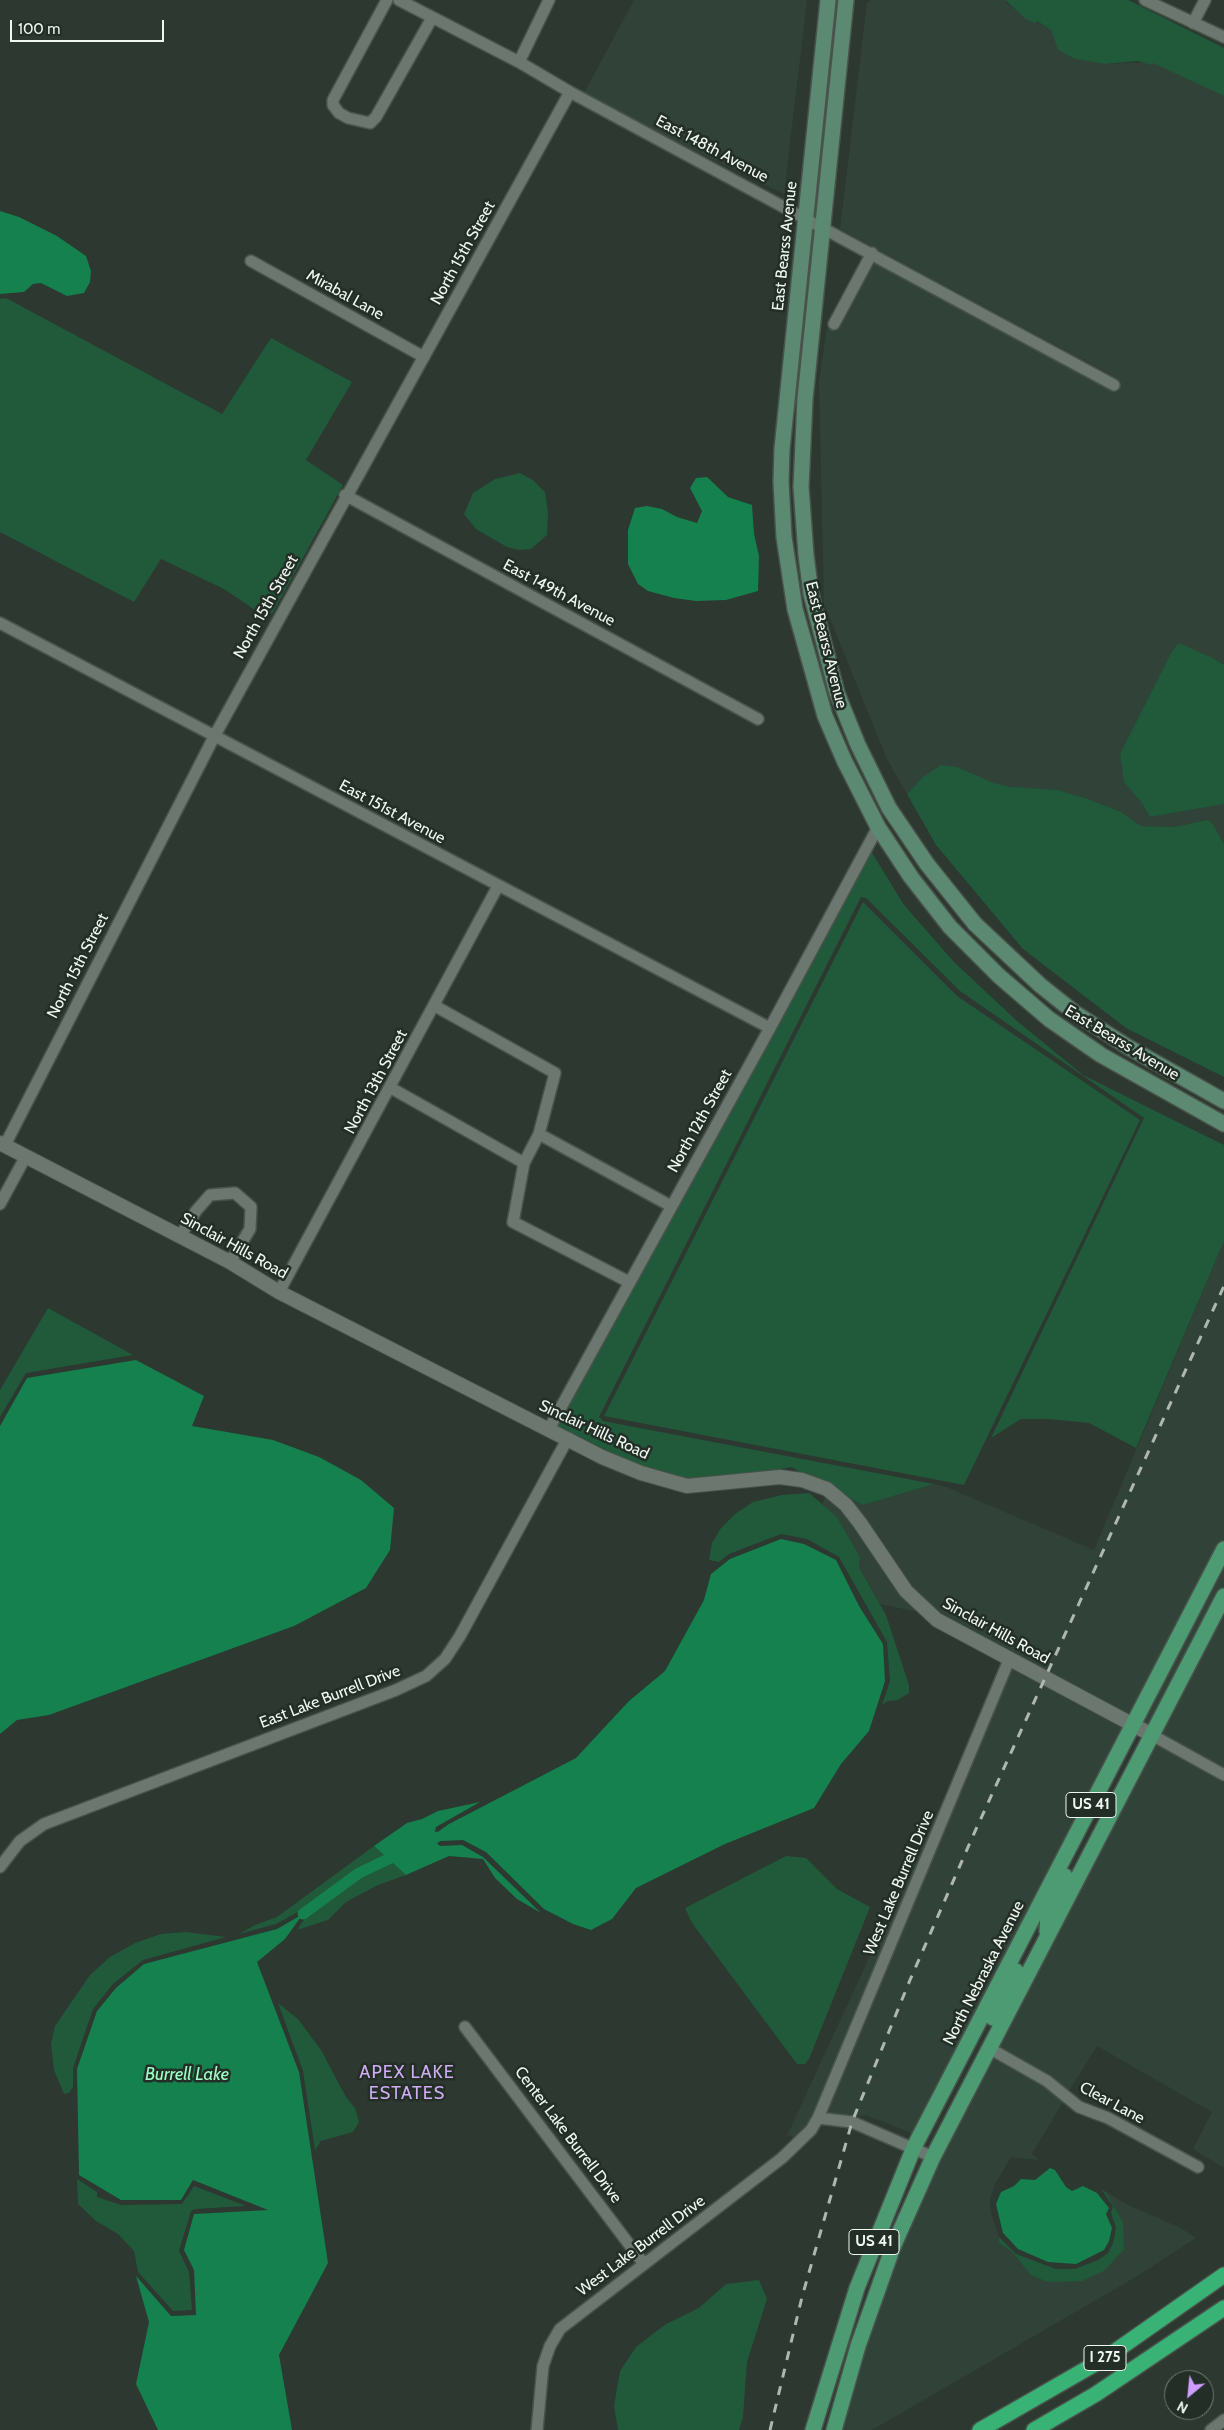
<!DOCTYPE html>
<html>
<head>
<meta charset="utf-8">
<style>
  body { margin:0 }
  #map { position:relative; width:1224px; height:2430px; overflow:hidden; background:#2c3830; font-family:Cabin,sans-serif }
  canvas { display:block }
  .north { position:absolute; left:1164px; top:2370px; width:50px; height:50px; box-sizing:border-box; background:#222e26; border:1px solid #747e78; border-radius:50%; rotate:208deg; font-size:14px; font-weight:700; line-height:20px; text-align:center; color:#f0f7f2 }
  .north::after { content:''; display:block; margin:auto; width:18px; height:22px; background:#cf9dff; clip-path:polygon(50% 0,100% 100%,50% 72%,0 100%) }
  .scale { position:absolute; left:10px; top:20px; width:154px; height:22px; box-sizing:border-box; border:2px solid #f0f7f2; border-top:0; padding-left:6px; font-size:15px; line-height:18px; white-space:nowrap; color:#f0f7f2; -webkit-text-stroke:4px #222e26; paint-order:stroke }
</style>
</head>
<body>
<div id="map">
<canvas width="1224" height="2430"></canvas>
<div class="north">N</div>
<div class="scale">100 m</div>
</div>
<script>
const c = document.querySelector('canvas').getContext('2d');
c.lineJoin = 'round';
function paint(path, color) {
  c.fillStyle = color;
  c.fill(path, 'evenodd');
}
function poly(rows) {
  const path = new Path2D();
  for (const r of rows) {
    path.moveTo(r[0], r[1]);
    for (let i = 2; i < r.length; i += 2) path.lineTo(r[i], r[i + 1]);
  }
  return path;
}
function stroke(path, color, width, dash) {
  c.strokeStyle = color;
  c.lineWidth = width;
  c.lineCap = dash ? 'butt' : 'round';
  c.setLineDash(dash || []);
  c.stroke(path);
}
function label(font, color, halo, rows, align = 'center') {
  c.font = font + ' Cabin,sans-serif';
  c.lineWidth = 5;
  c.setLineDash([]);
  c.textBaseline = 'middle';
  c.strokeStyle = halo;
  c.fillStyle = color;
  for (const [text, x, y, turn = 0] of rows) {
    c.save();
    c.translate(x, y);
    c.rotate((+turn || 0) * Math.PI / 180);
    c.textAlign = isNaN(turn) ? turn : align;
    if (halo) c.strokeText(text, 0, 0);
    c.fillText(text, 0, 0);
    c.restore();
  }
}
paint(poly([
  [634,0,807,0,784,194,675,141,584,93],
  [871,0,1005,0,1007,4,1051,30,1058,50,1075,59,1106,64,1153,62,1224,96,1224,665,1213,658,1179,643,1172,651,1120,754,1124,782,1142,803,1150,817,1224,804,1224,844,1213,824,1207,820,1174,827,1141,826,1121,812,1088,799,1058,790,1010,788,994,783,957,767,923,777,907,794,887,759,824,604,819,382,827,327,836,332,874,261,1115,393,1121,382,1110,374,840,229,867,3],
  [1224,1241,1224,1538,1131,1717,940,1615,910,1587,844,1496,863,1505,934,1484,946,1487,1094,1550],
  [826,1496,841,1509,901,1595,918,1612,880,1604,859,1566,860,1557,837,1517,822,1504],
  [1224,1561,1224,1585,1150,1727,1140,1722],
  [1224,1608,1224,1769,1160,1732],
  [1012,1668,1125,1727,1076,1823,1073,1824,1073,1827,914,2134,866,2115,855,2117,826,2113],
  [1154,1743,1224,1783,1224,2168,1193,2149,1212,2112,1097,2046,1069,2091,1050,2076,997,2045],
  [955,1775,814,2116,794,2139,790,2135,786,2138,892,1908],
  [991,2056,1043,2086,1063,2102,1032,2154,1039,2160,1011,2157,995,2184,990,2199,991,2213,999,2237,999,2243,1011,2251,1031,2275,1047,2282,1053,2282,1104,2271,1123,2222,1106,2192,1128,2205,1181,2228,1196,2238,1134,2278,872,2430,839,2430,846,2402,898,2249,920,2199]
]), '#314338');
paint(poly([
  [1005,0,1128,0,1224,48,1224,96,1153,63,1151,65,1138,61,1105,64,1075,59,1058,50,1051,30,1037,21,1035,23,1026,19],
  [6,298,222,414,271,338,352,382,306,460,343,485,272,614,255,610,224,589,161,559,134,602,0,532,0,299],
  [520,473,533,480,545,492,548,513,547,535,531,549,518,550,507,547,476,529,464,514,473,493,495,479],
  [1179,643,1213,658,1224,665,1224,804,1150,817,1142,803,1124,782,1120,754,1172,651],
  [941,765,957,767,994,783,1010,787,1058,790,1088,799,1121,812,1141,826,1174,827,1207,820,1213,824,1224,844,1224,1077,1126,1028,1023,949,936,845,907,794,923,777],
  [871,851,904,905,954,962,1017,1021,1083,1075,1224,1145,1224,1241,1136,1448,1089,1423,1049,1419,1021,1419,991,1438,1144,1118,960,991,866,898,861,897,599,1417,603,1421,934,1484,863,1505,791,1467,756,1474,688,1480,633,1463,556,1426],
  [863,902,957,996,1140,1120,964,1485,604,1416],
  [48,1308,133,1355,26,1373,0,1417,0,1390],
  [809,1493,837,1517,860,1557,859,1567,886,1615,909,1685,909,1693,898,1700,888,1701,882,1705,890,1681,887,1642,839,1557,807,1539,781,1534,729,1554,719,1562,709,1560,712,1543,721,1528,735,1514,753,1502,782,1495],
  [374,1846,406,1875,378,1885,346,1902,328,1920,297,1930,308,1914,307,1911,303,1909,276,1924,239,1934,255,1925,277,1917],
  [786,1856,806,1858,837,1889,870,1907,809,2059,805,2064,797,2064,692,1923,685,1908],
  [186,1932,226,1937,143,1960,113,1984,93,2009,73,2068,73,2087,69,2093,64,2094,54,2070,51,2044,55,2026,90,1975,110,1957,135,1943,161,1934],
  [278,2003,298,2019,321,2050,346,2097,355,2108,359,2122,353,2132,321,2141,315,2150,303,2071],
  [77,2179,97,2192,97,2197,121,2205,182,2204,194,2186,246,2206,195,2209,191,2211,179,2251,189,2272,192,2310,173,2311,138,2272,134,2251,118,2234,96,2221,78,2204],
  [1101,2189,1106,2192,1123,2222,1124,2249,1104,2271,1082,2281,1047,2282,1031,2275,1011,2251,999,2243,999,2237,1016,2254,1056,2269,1075,2269,1098,2260,1108,2253,1113,2243,1116,2228,1111,2213,1113,2206],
  [759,2280,767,2299,747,2362,743,2417,739,2430,618,2430,614,2406,620,2371,636,2347,666,2324,699,2308,726,2284]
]), '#21593b');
paint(poly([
  [0,211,19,217,57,236,86,256,91,271,90,282,84,293,67,296,41,283,33,284,24,292,0,294],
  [707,477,728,497,752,505,754,534,759,556,758,591,726,600,696,601,674,598,648,591,638,584,628,564,628,530,635,508,647,506,662,509,677,517,697,523,702,511,690,488,696,478],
  [136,1360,204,1396,192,1426,273,1440,319,1457,361,1480,394,1508,390,1550,366,1588,294,1626,49,1715,17,1720,0,1734,0,1426,27,1378],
  [781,1539,804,1544,836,1560,859,1606,883,1644,885,1681,869,1731,841,1764,814,1808,725,1844,636,1888,612,1919,591,1930,573,1924,544,1909,486,1852,463,1840,441,1841,437,1837,439,1831,449,1824,576,1758,629,1701,665,1671,704,1600,711,1574,730,1559],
  [480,1802,436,1827,433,1839,440,1846,462,1845,483,1857,541,1913,517,1899,495,1878,483,1859,449,1856,406,1875,374,1846,407,1823,422,1819,438,1811],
  [303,1914,285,1939,257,1962,299,2072,328,2263,279,2355,292,2430,158,2430,136,2384,149,2322,136,2276,171,2316,196,2315,194,2270,184,2250,194,2214,268,2210,193,2180,181,2200,121,2200,79,2175,77,2069,97,2011,116,1988,144,1964,277,1929],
  [1050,2168,1055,2170,1066,2187,1072,2191,1083,2186,1097,2193,1109,2208,1106,2214,1112,2228,1109,2241,1104,2250,1076,2264,1048,2262,1018,2249,1003,2233,996,2204,1001,2192,1014,2186,1021,2179,1035,2180]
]), '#14814f');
stroke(poly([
  [420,1844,437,1837],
  [303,1914,359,1873,401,1853]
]), '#14814f', 11);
const minor = poly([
  [387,0,333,100,333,105,339,113,348,118,370,123,376,117,432,18],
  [399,0,519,62,570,92,1114,385],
  [1145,0,1224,37],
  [1193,23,1205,0],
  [519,62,549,0],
  [251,261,424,357],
  [834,324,872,253],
  [345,495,758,719],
  [0,623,770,1028],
  [435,1006,555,1073,539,1134,524,1163,513,1222,629,1282],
  [391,1088,524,1163],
  [539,1134,671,1206],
  [5,1145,215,735,570,92],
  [0,1204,26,1156],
  [180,1236,196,1211,210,1195,235,1193,251,1207,250,1229,230,1262],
  [279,1292,498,886],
  [549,1429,770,1028,878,827],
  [1152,1735,1224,1775],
  [0,1867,20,1841,44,1824,396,1690,426,1676,445,1659,460,1636,568,1438],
  [465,2027,644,2264],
  [989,2048,1047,2081,1079,2107,1108,2118,1198,2167],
  [818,2118,1009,1660],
  [537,2430,543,2366,550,2346,560,2329,782,2158,811,2130,818,2118,852,2122,933,2157],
  [1211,2430,1224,2420]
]);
const tertiary = poly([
  [0,1143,230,1262,279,1292,602,1457,641,1473,687,1486,780,1477,802,1480,827,1489,846,1505,860,1523,906,1591,937,1620,1152,1735]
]);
const secondary = poly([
  [828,0,782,449,781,482,784,537,795,609,825,716,844,760,878,827,911,877,950,927,999,976,1049,1019,1101,1055,1224,1124],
  [846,0,805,399,801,487,806,555,811,594,837,693,858,745,889,808,927,864,975,924,1040,985,1075,1013,1128,1047,1224,1101]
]);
const primary = poly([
  [1047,1932,1048,1913,1065,1876],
  [993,2018,1016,1971],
  [813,2430,857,2288,914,2147,1224,1549],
  [834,2430,858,2346,893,2247,933,2157,1224,1596]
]);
const motorway = poly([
  [980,2430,1107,2357,1224,2275],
  [1034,2430,1096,2394,1224,2308]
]);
stroke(minor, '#49534c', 14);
stroke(tertiary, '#49534c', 16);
stroke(secondary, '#49534c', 18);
stroke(primary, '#49534c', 18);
stroke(motorway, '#49534c', 18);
stroke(minor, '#6b776f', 11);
stroke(tertiary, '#6b776f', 14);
stroke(secondary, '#5c8971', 15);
stroke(primary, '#4c9b73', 15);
stroke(motorway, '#38b375', 15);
stroke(poly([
  [770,2430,802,2297,852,2122,910,1980,972,1838,1224,1286]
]), '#aeb7b1', 3, [9, 9]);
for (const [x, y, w] of [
  [1091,1805,50],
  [874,2242,50],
  [1105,2358,42]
]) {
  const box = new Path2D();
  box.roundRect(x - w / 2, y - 12.5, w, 25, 4);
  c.fillStyle = '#222e26';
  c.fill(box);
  stroke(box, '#f0f7f2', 1);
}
label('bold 15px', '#f0f7f2', null, [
  ["US 41",1091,1805],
  ["US 41",874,2242],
  ["I 275",1105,2358]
]);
label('16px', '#f0f7f2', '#222e26', [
  ["East 148th Avenue",712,149,28],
  ["East Bearss Avenue",785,246,-84],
  ["North 15th Street",463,253,-61],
  ["Mirabal Lane",345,295,29],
  ["East 149th Avenue",559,593,28],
  ["North 15th Street",266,607,-61],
  ["East Bearss Avenue",826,645,76],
  ["East 151st Avenue",392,812,28],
  ["North 15th Street",78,966,-63],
  ["East Bearss Avenue",1122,1043,31],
  ["North 13th Street",376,1082,-62],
  ["North 12th Street",700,1121,-61],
  ["Sinclair Hills Road",234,1246,29],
  ["Sinclair Hills Road",594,1430,25],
  ["Sinclair Hills Road",996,1631,29],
  ["East Lake Burrell Drive",330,1697,-21],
  ["West Lake Burrell Drive",899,1883,-67],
  ["North Nebraska Avenue",984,1973,-63],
  ["Clear Lane",1112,2103,28],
  ["Center Lake Burrell Drive",568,2135,53],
  ["West Lake Burrell Drive",641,2246,-37]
]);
c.letterSpacing = '1px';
label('18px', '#cfadf1', '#222e26', [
  ["APEX LAKE",407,2073],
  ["ESTATES",407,2094]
]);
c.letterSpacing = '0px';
label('italic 18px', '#9dfdc4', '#222e26', [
  ["Burrell Lake",187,2075]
]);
</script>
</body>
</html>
